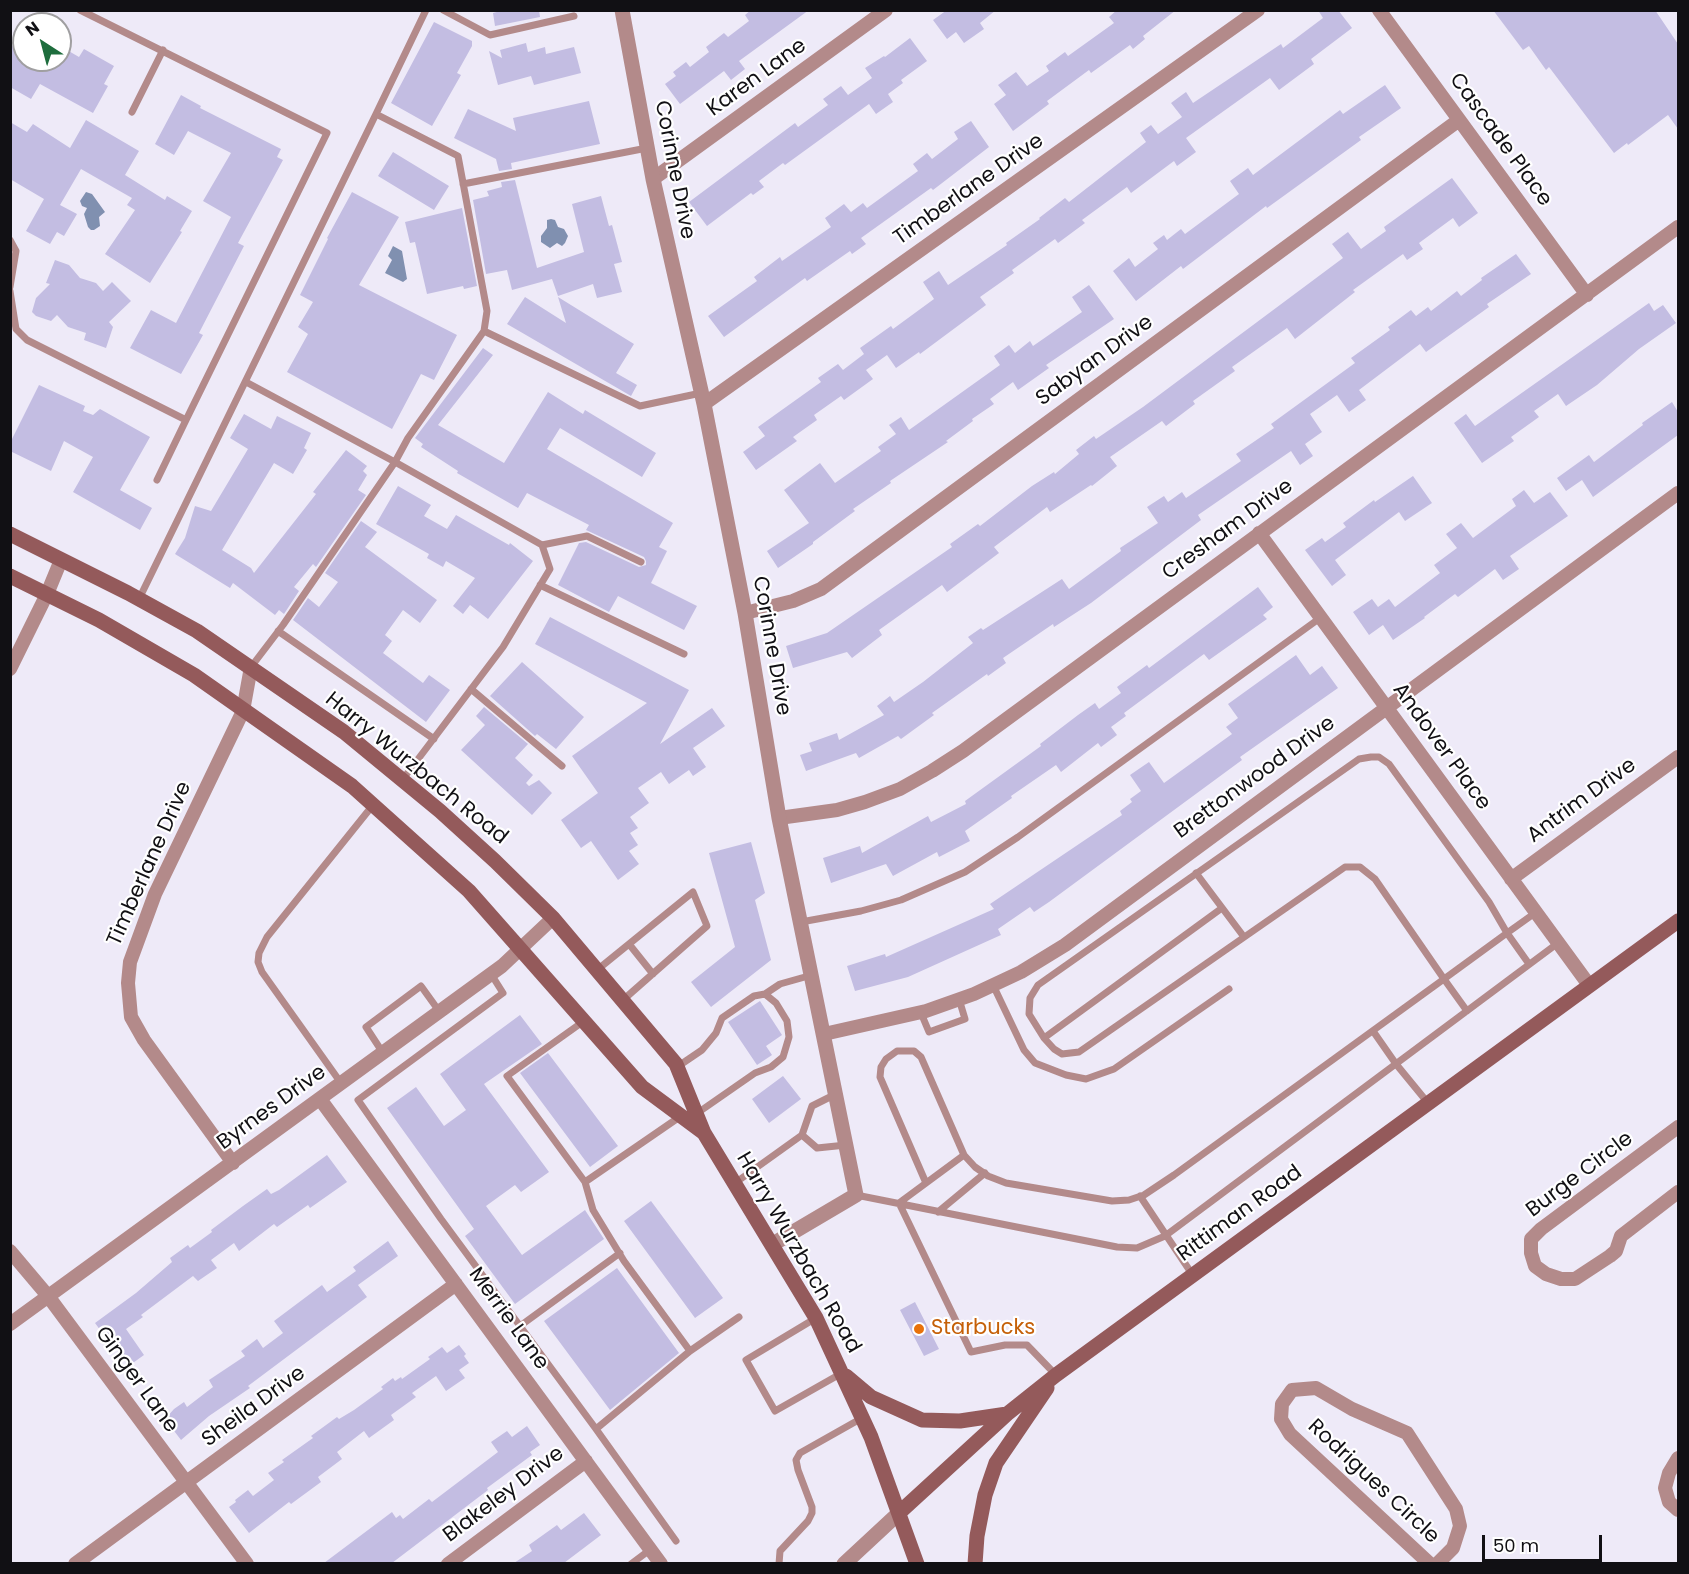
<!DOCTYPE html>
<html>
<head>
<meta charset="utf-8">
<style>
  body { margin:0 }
  #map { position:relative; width:1689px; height:1574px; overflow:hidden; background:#eeeaf8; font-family:Poppins,sans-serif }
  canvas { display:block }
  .frame { position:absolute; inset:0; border:12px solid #111014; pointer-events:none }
  .north { position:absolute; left:12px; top:12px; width:60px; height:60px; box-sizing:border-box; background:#fff; border:2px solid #a09fa1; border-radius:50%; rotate:324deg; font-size:16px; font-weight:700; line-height:24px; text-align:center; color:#111014 }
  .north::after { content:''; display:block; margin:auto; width:21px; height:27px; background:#1e6d3d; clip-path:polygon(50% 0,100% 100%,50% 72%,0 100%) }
  .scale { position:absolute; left:1482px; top:1535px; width:120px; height:27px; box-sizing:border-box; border:3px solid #111014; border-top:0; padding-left:8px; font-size:18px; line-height:21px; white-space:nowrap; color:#111014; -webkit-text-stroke:4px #fff; paint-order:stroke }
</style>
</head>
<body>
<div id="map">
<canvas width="1689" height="1574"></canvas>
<div class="frame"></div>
<div class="north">N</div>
<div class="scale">50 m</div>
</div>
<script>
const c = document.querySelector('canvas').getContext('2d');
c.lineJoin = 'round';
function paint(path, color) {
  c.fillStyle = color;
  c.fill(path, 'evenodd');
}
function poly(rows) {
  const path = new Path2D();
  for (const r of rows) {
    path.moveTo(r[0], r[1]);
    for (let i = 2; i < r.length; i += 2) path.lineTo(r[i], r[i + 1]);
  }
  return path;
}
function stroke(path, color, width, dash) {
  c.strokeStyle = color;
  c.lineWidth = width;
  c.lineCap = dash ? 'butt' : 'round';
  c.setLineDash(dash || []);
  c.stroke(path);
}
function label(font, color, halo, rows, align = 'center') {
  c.font = font + ' Poppins,sans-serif';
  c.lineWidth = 4.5;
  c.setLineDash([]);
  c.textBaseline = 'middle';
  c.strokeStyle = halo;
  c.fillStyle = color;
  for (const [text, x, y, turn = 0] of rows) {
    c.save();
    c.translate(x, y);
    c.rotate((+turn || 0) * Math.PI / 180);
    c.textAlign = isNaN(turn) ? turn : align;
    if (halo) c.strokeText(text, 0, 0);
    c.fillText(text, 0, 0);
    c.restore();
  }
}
paint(poly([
  [86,192,92,194,105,212,99,217,100,226,94,230,91,230,88,227,84,214,87,208,82,206,80,201],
  [551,219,555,220,558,227,564,229,568,236,565,243,562,246,557,243,550,248,541,242,541,236,547,228,547,220],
  [393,246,402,251,407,279,403,282,385,273,392,260,388,256]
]), '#8090b0');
paint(poly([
  [504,10,539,10,540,17,495,26,493,13],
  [751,10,809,10,739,61,745,69,731,80,724,71,680,104,665,84,676,76,673,72,686,62,690,67,709,52,706,47,724,33,728,37,749,21,745,15],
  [947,10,996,10,980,23,984,29,964,43,956,32,947,39,933,20],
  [1117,10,1176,10,1143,36,1145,39,1133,49,1130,45,1091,73,1089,70,1047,101,1049,104,1013,131,994,104,1006,95,998,85,1016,72,1027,86,1049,71,1046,66,1065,52,1068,56,1114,23,1109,17],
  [1318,10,1338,10,1352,28,1311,59,1314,64,1279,90,1270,78,1186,138,1196,152,1177,166,1174,161,1131,193,1127,187,1082,220,1085,223,1058,243,1055,239,1012,270,1014,273,980,297,986,305,920,354,919,352,896,368,887,355,866,370,873,379,844,400,841,396,814,415,817,420,793,437,797,441,756,470,743,452,765,436,758,427,821,382,818,378,838,364,843,370,864,354,860,348,891,326,893,329,934,299,923,282,939,271,948,285,1007,245,1006,243,1040,219,1039,218,1065,198,1069,202,1146,142,1140,133,1151,125,1158,134,1182,117,1171,103,1186,92,1193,103,1281,44,1283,48,1323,18],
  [1493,10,1655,10,1678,44,1678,129,1668,115,1628,145,1627,143,1614,153,1549,67,1546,70,1529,46,1523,50],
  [434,22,472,41,472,46,457,73,461,75,432,126,391,103],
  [24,27,24,60,60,60,60,46,79,57,84,49,114,66,104,84,108,86,93,113,40,84,31,99,10,87,10,50],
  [910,38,927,61,901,80,903,83,888,94,893,102,876,114,869,104,785,165,783,163,759,181,764,187,753,195,751,193,707,226,689,202,795,123,798,127,828,105,823,99,841,86,848,95,872,78,865,68,884,56,885,57],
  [526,43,528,52,545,47,546,54,574,47,581,73,534,85,531,76,498,85,489,51,502,58,500,50],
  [1385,85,1401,108,1359,137,1361,140,1285,195,1267,208,1266,206,1183,269,1181,266,1136,301,1113,271,1129,258,1135,267,1158,249,1153,243,1164,235,1167,240,1181,229,1185,234,1239,194,1230,181,1248,168,1253,175,1340,110,1343,114],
  [181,95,201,106,200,108,281,149,277,157,283,160,238,243,244,246,199,333,203,335,181,374,130,348,151,310,176,323,231,217,203,201,231,153,188,131,174,155,155,144],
  [589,101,600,144,511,163,512,169,499,171,496,159,454,138,468,109,516,131,513,118],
  [86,120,139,151,125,175,165,200,167,196,192,211,180,231,182,232,150,283,105,254,135,210,127,205,132,198,81,169,60,205,77,214,64,236,57,232,50,244,26,231,44,199,10,179,10,122,27,132,33,124,70,148],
  [971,121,989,147,933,190,931,188,861,238,866,244,852,254,850,251,807,281,805,278,724,337,708,316,757,281,754,277,780,257,782,261,831,227,825,218,844,204,851,212,863,203,867,208,918,171,913,164,927,153,932,159,958,139,954,132],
  [393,152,449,186,434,210,378,176],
  [1452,178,1478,213,1459,227,1453,218,1419,243,1423,249,1407,260,1403,254,1353,290,1355,292,1295,339,1287,328,1232,367,1235,371,1193,401,1195,404,1166,426,1162,421,1110,457,1117,466,1092,486,1091,485,1050,512,1047,507,994,547,999,553,947,592,942,585,879,630,882,635,852,658,847,652,793,668,786,646,827,633,952,547,950,544,978,524,980,526,1032,486,1054,472,1055,474,1079,454,1076,450,1094,436,1096,439,1143,407,1343,258,1332,244,1348,232,1361,249,1386,231,1384,227],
  [515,180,537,268,584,252,572,204,601,196,609,226,612,225,622,262,614,264,622,292,597,298,593,284,558,296,552,279,512,290,507,270,486,274,473,200,489,196,487,191,502,187,501,182],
  [352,192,399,217,359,285,457,335,434,380,421,374,392,429,287,372,308,334,298,327,313,302,300,295,328,239,327,238],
  [462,208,477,286,464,289,463,286,427,294,415,242,410,243,405,222],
  [1516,254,1531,274,1487,304,1489,307,1426,352,1420,344,1359,390,1366,400,1349,412,1337,395,1310,414,1322,432,1305,444,1313,456,1300,465,1291,451,1198,515,1201,520,1091,603,1054,627,1053,624,1003,658,1006,663,988,676,987,674,932,713,934,715,901,739,898,736,859,758,856,753,806,771,800,755,812,751,809,743,837,733,839,740,884,715,877,706,890,696,894,702,923,682,973,643,968,637,981,628,983,630,1062,579,1069,589,1121,551,1120,548,1158,523,1147,507,1164,496,1168,502,1182,492,1186,498,1241,461,1236,454,1274,428,1271,424,1355,363,1351,358,1390,330,1388,327,1411,310,1416,316,1428,307,1431,311,1457,291,1461,296,1482,280,1481,278],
  [55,260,69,265,80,278,96,283,103,291,112,282,131,301,109,322,113,327,106,348,84,340,86,333,68,327,57,315,51,321,36,316,32,312,36,298,50,284,46,283],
  [1089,285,1114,319,1046,365,1049,368,1018,390,1013,382,990,399,994,404,972,419,973,421,946,441,948,442,890,481,891,483,853,509,855,511,813,542,813,544,778,568,767,551,809,523,784,490,820,463,835,483,881,451,878,447,896,434,889,425,901,417,909,430,1000,365,994,356,1009,345,1015,353,1030,341,1033,346,1082,312,1072,297],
  [525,297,566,323,558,297,634,344,616,373,637,385,631,396,507,324],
  [1649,303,1654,311,1663,305,1676,323,1639,349,1597,385,1566,406,1558,394,1534,411,1539,417,1511,437,1514,441,1482,463,1454,423,1466,414,1475,426],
  [483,348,493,355,438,425,504,463,548,392,583,414,585,410,656,453,642,477,560,428,547,449,673,523,659,547,667,551,651,583,697,606,684,630,618,596,609,612,558,585,579,543,586,542,639,567,646,565,646,561,644,557,586,530,589,525,527,493,518,508,457,473,458,471,421,447,423,444,415,438],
  [39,385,85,406,83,411,93,415,100,409,150,437,120,490,152,508,140,530,73,492,93,457,64,441,51,471,10,451,10,443],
  [1672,402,1678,412,1678,435,1593,497,1582,480,1566,491,1557,478,1589,455,1594,462,1643,425,1642,423],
  [244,414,271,429,277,416,311,433,304,448,307,450,293,474,274,463,222,550,251,568,254,573,316,494,313,492,346,450,367,466,363,471,367,475,358,490,366,495,316,567,313,564,294,587,299,591,284,614,279,610,275,615,233,583,230,588,175,554,185,538,195,506,211,511,248,449,230,438],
  [1413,476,1432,503,1405,521,1399,512,1335,560,1346,575,1332,586,1305,550,1322,538,1325,542,1346,527,1343,523,1374,500,1375,502],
  [398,486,431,505,424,516,447,529,456,515,509,545,510,543,533,561,488,619,470,605,463,614,453,606,475,578,446,561,443,567,427,558,429,554,376,524],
  [1524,490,1534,503,1550,492,1568,516,1510,556,1519,569,1503,580,1495,569,1458,597,1455,594,1424,617,1425,618,1393,640,1383,625,1369,635,1353,612,1372,599,1378,607,1389,599,1395,607,1440,573,1434,565,1457,548,1446,534,1461,523,1473,538,1516,506,1512,499],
  [361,521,377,532,365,547,437,600,420,623,403,610,385,635,392,641,383,653,423,683,429,675,450,690,426,722,293,620,308,598,319,607,338,582,325,573],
  [1258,587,1273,607,1263,615,1267,619,1209,660,1204,654,1124,713,1126,716,1111,727,1117,735,1101,747,1098,743,1061,772,1056,765,1011,796,1012,798,965,831,970,841,939,857,937,852,893,876,886,864,831,883,823,858,860,846,862,853,928,816,931,822,966,804,965,801,1041,746,1040,744,1078,715,1095,703,1099,709,1121,693,1117,687,1147,665,1149,668],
  [550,617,689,690,660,744,712,708,725,726,693,748,706,767,693,776,689,770,669,784,661,772,638,788,649,803,630,817,638,828,630,833,638,845,629,851,639,864,618,880,591,841,581,848,561,820,598,793,572,756,647,703,535,644],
  [1296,655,1310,675,1322,666,1338,688,1240,757,1242,760,1049,902,1034,912,1030,907,998,929,1001,935,908,977,855,991,847,966,885,954,886,957,994,909,990,904,1122,815,1120,811,1132,802,1130,799,1141,791,1130,775,1149,762,1164,783,1232,734,1226,727,1238,718,1228,704],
  [522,662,584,717,556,749,537,734,535,736,490,696],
  [484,707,528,744,515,758,533,775,526,783,529,786,539,780,552,793,532,815,461,750,485,725,476,716],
  [751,842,765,893,755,900,771,960,711,1007,691,982,735,947,709,853],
  [760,1001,782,1035,766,1046,772,1055,757,1065,728,1022],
  [520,1015,542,1044,484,1084,549,1172,521,1192,515,1185,486,1206,522,1255,585,1210,604,1239,515,1304,465,1236,474,1229,387,1108,416,1087,444,1126,466,1110,440,1074],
  [548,1053,618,1146,590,1167,520,1073],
  [783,1076,801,1099,769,1123,752,1099],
  [327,1155,347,1182,310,1208,308,1205,277,1227,274,1224,239,1251,234,1243,211,1260,217,1268,198,1281,193,1276,141,1315,143,1317,126,1329,144,1355,130,1365,112,1340,109,1342,95,1323,136,1293,172,1262,170,1258,188,1245,190,1248,212,1232,211,1230,243,1206,267,1189,271,1194,279,1190],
  [651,1201,723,1298,695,1318,624,1221],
  [388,1241,398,1256,358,1285,367,1297,248,1386,250,1388,209,1416,181,1440,165,1419,174,1409,184,1402,187,1407,213,1387,209,1380,245,1356,241,1351,257,1339,263,1348,283,1333,274,1321,322,1285,327,1292,356,1271,353,1267],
  [617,1268,679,1353,610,1410,544,1321],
  [915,1302,939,1349,924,1356,900,1310],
  [459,1345,466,1354,464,1356,469,1363,459,1370,465,1378,446,1391,436,1376,412,1393,416,1397,391,1415,394,1420,369,1438,364,1431,337,1452,342,1459,318,1477,321,1482,291,1504,289,1502,249,1533,229,1507,236,1502,235,1500,248,1490,253,1496,274,1480,268,1473,284,1462,282,1460,313,1438,311,1436,337,1417,339,1419,354,1410,383,1389,381,1387,393,1378,395,1381,401,1377,402,1379,430,1359,428,1357,442,1347,447,1353],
  [527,1426,540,1445,530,1452,532,1455,487,1488,488,1490,392,1563,324,1563,392,1512,396,1518,400,1515,403,1519,429,1499,432,1502,498,1452,491,1442,507,1431,512,1437],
  [584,1513,601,1535,564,1563,514,1563,532,1551,529,1545,557,1525,561,1530]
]), '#c3bde2');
stroke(poly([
  [426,10,376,114,458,156,487,311,484,331,640,406,701,393],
  [443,10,490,35,574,16],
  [132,112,163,50],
  [463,184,647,148],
  [10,240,16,251,10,287],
  [10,291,16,329,27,340,186,420,327,133,80,10],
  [484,331,408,438,395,462,542,545,587,536,641,562],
  [246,382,395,462,283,625,251,667],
  [157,480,186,420],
  [540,585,684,654],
  [139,599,376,114],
  [278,631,434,739],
  [471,689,562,766],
  [403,779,503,647,550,569,542,545],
  [1196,873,1244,937],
  [801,922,861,911,901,900,965,872,1018,837,1320,618],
  [629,944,653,974],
  [1529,964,1507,933,1489,902,1389,764,1379,757,1371,757,1359,759,1038,985,1030,998,1029,1014,1044,1038,1054,1049,1062,1054,1079,1052,1345,867,1360,867,1375,879,1444,979,1507,933,1535,913],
  [597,970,693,892,707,926,623,1000],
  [491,974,503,993,358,1100,441,1219,596,1429],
  [993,985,1024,1050,1035,1063,1066,1075,1086,1079,1114,1069,1229,989],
  [765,994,780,984,812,975],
  [921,1013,929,1032,965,1019,959,999],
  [584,1021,507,1076,585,1182,681,1116],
  [1373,1031,1396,1064,1428,1103],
  [1044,1038,1222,908],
  [383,1053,366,1027,421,986,439,1011],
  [677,1067,702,1050,716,1033,722,1018,754,996,765,994,776,1003,787,1021,789,1037,783,1057,771,1067,755,1073,696,1114],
  [341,1083,262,972,258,962,259,953,267,937,373,805],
  [836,1094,812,1106,802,1135,817,1148,846,1145],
  [585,1182,593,1210,624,1261,690,1351],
  [735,1183,802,1135],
  [926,1183,880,1077,881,1067,886,1059,897,1051,914,1051,921,1057,964,1155],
  [856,1195,1117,1247,1137,1248,1165,1236,1558,943],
  [1140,1196,1192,1274],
  [938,1212,985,1173],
  [816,1318,746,1360,775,1411,842,1373],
  [520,1326,620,1253],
  [1056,1375,1027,1345,1005,1345,971,1352,899,1203,964,1155,975,1167,988,1176,1006,1183,1112,1201,1129,1200,1144,1195,1174,1175,1444,979,1467,1011],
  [676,1541,596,1429,690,1351,739,1317],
  [631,1564,651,1549],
  [779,1564,780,1551,808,1521,812,1513,812,1507,798,1470,796,1460,800,1453,862,1418]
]), '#b38a8a', 7);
stroke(poly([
  [1379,10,1587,295],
  [653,179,886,10],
  [704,404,1258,10],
  [1259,533,1589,985],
  [745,613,793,601,821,589,1459,120],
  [10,669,47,594,61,560],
  [779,818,837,810,865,802,900,789,932,771,963,751,1678,227],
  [1511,879,1678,757],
  [824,1034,926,1011,974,994,1021,972,1065,945,1678,493],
  [320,1099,661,1564],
  [1678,1127,1541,1229,1531,1239,1531,1253,1535,1266,1546,1274,1561,1279,1575,1279,1610,1256,1616,1251,1621,1236,1678,1192],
  [233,1163,144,1040,131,1017,128,983,130,962,155,894,243,711,251,667],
  [10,1251,48,1296,247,1564],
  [10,1324,502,966,553,918],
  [1678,1458,1669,1473,1665,1488,1669,1502,1678,1510],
  [75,1564,456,1284],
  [448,1564,586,1461],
  [1430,1564,1290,1434,1281,1419,1282,1404,1292,1390,1316,1388,1352,1409,1407,1433,1456,1509,1460,1526,1453,1548,1437,1564]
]), '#b38a8a', 14);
stroke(poly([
  [622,10,653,179,704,404,745,613,779,818,856,1195,773,1244],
  [844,1564,900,1512]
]), '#b38a8a', 15);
stroke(poly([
  [10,534,128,593,197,631,344,732,440,811,495,861,553,918,676,1064,704,1133,816,1318,871,1437,917,1564],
  [10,576,99,620,194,675,352,786,469,891,642,1087,704,1133],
  [846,1376,871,1397,922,1420,960,1421,1007,1414],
  [900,1512,1007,1414,1056,1375,1678,921],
  [975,1564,977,1536,985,1495,996,1463,1047,1388]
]), '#945a5b', 15);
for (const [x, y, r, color] of [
  [919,1329,6,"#e8710a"]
]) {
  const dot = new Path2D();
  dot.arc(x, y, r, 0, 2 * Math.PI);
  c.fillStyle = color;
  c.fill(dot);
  stroke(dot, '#fff', 2);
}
label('21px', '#111014', '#fff', [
  ["Karen Lane",757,78,-36],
  ["Cascade Place",1500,140,54],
  ["Corinne Drive",674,170,79],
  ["Timberlane Drive",969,190,-35],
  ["Sabyan Drive",1095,361,-36],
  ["Cresham Drive",1228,530,-36],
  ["Corinne Drive",771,646,80],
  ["Andover Place",1441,747,54],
  ["Harry Wurzbach Road",416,769,39],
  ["Brettonwood Drive",1255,778,-36],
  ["Antrim Drive",1582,801,-36],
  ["Timberlane Drive",150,864,-66],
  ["Byrnes Drive",272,1108,-36],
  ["Burge Circle",1580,1175,-37],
  ["Rittiman Road",1240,1214,-36],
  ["Harry Wurzbach Road",798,1253,60],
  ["Merrie Lane",508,1319,54],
  ["Ginger Lane",136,1380,54],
  ["Sheila Drive",254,1407,-36],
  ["Rodrigues Circle",1373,1482,43],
  ["Blakeley Drive",504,1495,-37]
]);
label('21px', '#c56008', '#fff', [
  ["Starbucks",931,1329]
], 'left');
</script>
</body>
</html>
